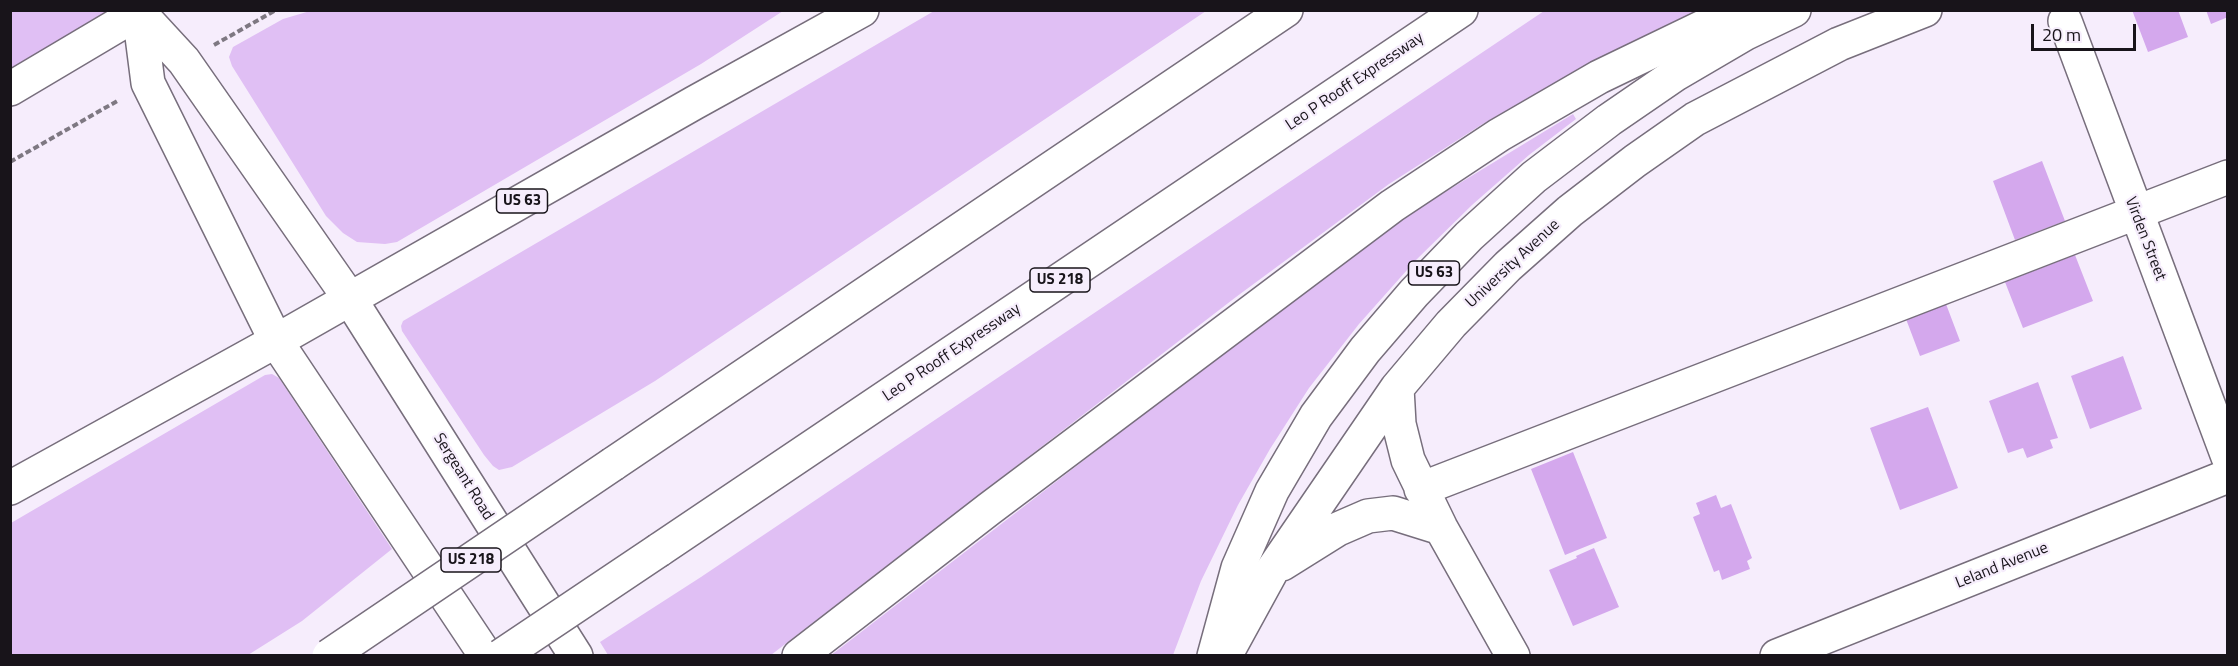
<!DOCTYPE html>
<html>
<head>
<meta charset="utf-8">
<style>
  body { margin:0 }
  #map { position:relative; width:2238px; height:666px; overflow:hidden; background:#f6edfc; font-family:"Titillium Web",sans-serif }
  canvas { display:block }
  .frame { position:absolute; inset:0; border:12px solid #18141a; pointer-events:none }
  .scale { position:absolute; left:2031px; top:24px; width:105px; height:27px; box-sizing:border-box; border:3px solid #18141a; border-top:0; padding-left:8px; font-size:18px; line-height:21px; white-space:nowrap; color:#18141a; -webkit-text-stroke:4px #f6edfc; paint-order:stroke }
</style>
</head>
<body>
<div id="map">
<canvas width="2238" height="666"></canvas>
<div class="frame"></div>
<div class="scale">20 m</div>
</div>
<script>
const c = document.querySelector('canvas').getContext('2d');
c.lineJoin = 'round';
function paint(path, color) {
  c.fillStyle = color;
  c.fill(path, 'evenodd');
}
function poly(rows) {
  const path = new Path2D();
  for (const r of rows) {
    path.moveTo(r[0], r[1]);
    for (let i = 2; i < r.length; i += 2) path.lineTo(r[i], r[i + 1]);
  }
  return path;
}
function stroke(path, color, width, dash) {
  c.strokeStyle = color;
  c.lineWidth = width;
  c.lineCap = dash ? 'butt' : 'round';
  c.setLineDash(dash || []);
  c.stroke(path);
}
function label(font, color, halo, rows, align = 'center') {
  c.font = font + ' "Titillium Web",sans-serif';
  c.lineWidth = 4.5;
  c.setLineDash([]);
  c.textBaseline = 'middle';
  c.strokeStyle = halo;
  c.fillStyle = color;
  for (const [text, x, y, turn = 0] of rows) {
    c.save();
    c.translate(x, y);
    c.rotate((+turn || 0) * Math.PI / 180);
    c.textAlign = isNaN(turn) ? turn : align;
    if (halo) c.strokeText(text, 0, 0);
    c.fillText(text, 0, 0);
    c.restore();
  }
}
paint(poly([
  [137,10,11,89,10,11],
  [310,11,310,10,783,11,701,64,397,242,385,244,357,242,343,233,326,216,232,66,229,57,233,47,283,19],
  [934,11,1206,11,655,381,512,467,499,470,493,466,484,455,402,331,401,326,403,321],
  [1544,11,1696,11,1582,67,1481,125,1389,184,1236,297,771,655,608,655,600,642,701,577],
  [1573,114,1576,119,1529,155,1472,205,1415,261,1359,324,1309,388,1270,449,1238,505,1201,581,1173,655,830,656,1319,279,1414,211],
  [272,374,279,378,392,549,302,621,248,655,11,655,11,523,265,375]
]), '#e0bff4');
paint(poly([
  [2132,10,2178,10,2188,37,2148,52],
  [2206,10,2228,10,2228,17,2211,24],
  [2042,161,2065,221,2015,240,1993,181],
  [2075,255,2093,301,2023,328,2005,282],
  [1946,304,1960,341,1920,356,1906,319],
  [2123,356,2142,409,2090,429,2071,376],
  [2038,382,2058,438,2050,440,2053,448,2027,458,2023,448,2008,453,1989,401],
  [1928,407,1958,488,1900,510,1870,428],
  [1573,452,1607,538,1565,555,1531,469],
  [1716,495,1721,508,1731,504,1752,558,1747,561,1750,569,1722,580,1719,570,1714,572,1693,517,1700,514,1696,503],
  [1594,548,1619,607,1573,626,1549,570,1577,558,1576,556]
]), '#d4a8ed');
const minor = poly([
  [137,10,184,61,350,299],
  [139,13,148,83,276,341],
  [2065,21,2228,457],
  [10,89,143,10],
  [1397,388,1399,424,1408,460,1441,528,1513,656],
  [1421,489,2228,177],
  [1282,564,1338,529,1368,516,1393,513,1441,528],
  [1225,656,1271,572,1397,388,1451,324,1508,266,1570,211,1635,161,1695,119,1839,44,1925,10],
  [1777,656,2228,476]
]);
const major = poly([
  [350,299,576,656],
  [276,341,486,656],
  [1214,656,1238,568,1272,491,1316,416,1365,350,1414,293,1469,236,1534,177,1609,120,1676,74,1746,33,1794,10]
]);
const highway = poly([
  [613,464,1286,10],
  [10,488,276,341,694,103,862,10],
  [659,550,1461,10],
  [799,656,989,509,1392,206,1499,135,1599,77,1738,10]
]);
stroke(minor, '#776e7c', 36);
stroke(major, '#776e7c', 36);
stroke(highway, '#776e7c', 36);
stroke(poly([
  [214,45,276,10],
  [10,162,119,100]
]), '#7e7882', 4, [6, 3]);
stroke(minor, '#fff', 33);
stroke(major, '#fff', 33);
stroke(highway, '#fff', 33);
const highwayBridge = poly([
  [329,656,613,464],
  [501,656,659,550]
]);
stroke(highwayBridge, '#776e7c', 36, []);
stroke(highwayBridge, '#fff', 33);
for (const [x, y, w] of [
  [522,201,51],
  [1434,273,51],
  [1060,280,60],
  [471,560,60]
]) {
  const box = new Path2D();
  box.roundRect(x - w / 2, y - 12, w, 24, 4.5);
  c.fillStyle = '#f6edfc';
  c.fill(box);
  stroke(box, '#18141a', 1.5);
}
label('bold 15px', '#18141a', null, [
  ["US 63",522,201],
  ["US 63",1434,273],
  ["US 218",1060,280],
  ["US 218",471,560]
]);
label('16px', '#18141a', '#f6edfc', [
  ["Leo P Rooff Expressway",1355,82,-34],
  ["Virden Street",2145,239,69],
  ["University Avenue",1513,264,-43],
  ["Leo P Rooff Expressway",952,353,-34],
  ["Sergeant Road",463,477,58],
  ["Leland Avenue",2002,566,-22]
]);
</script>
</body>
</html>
